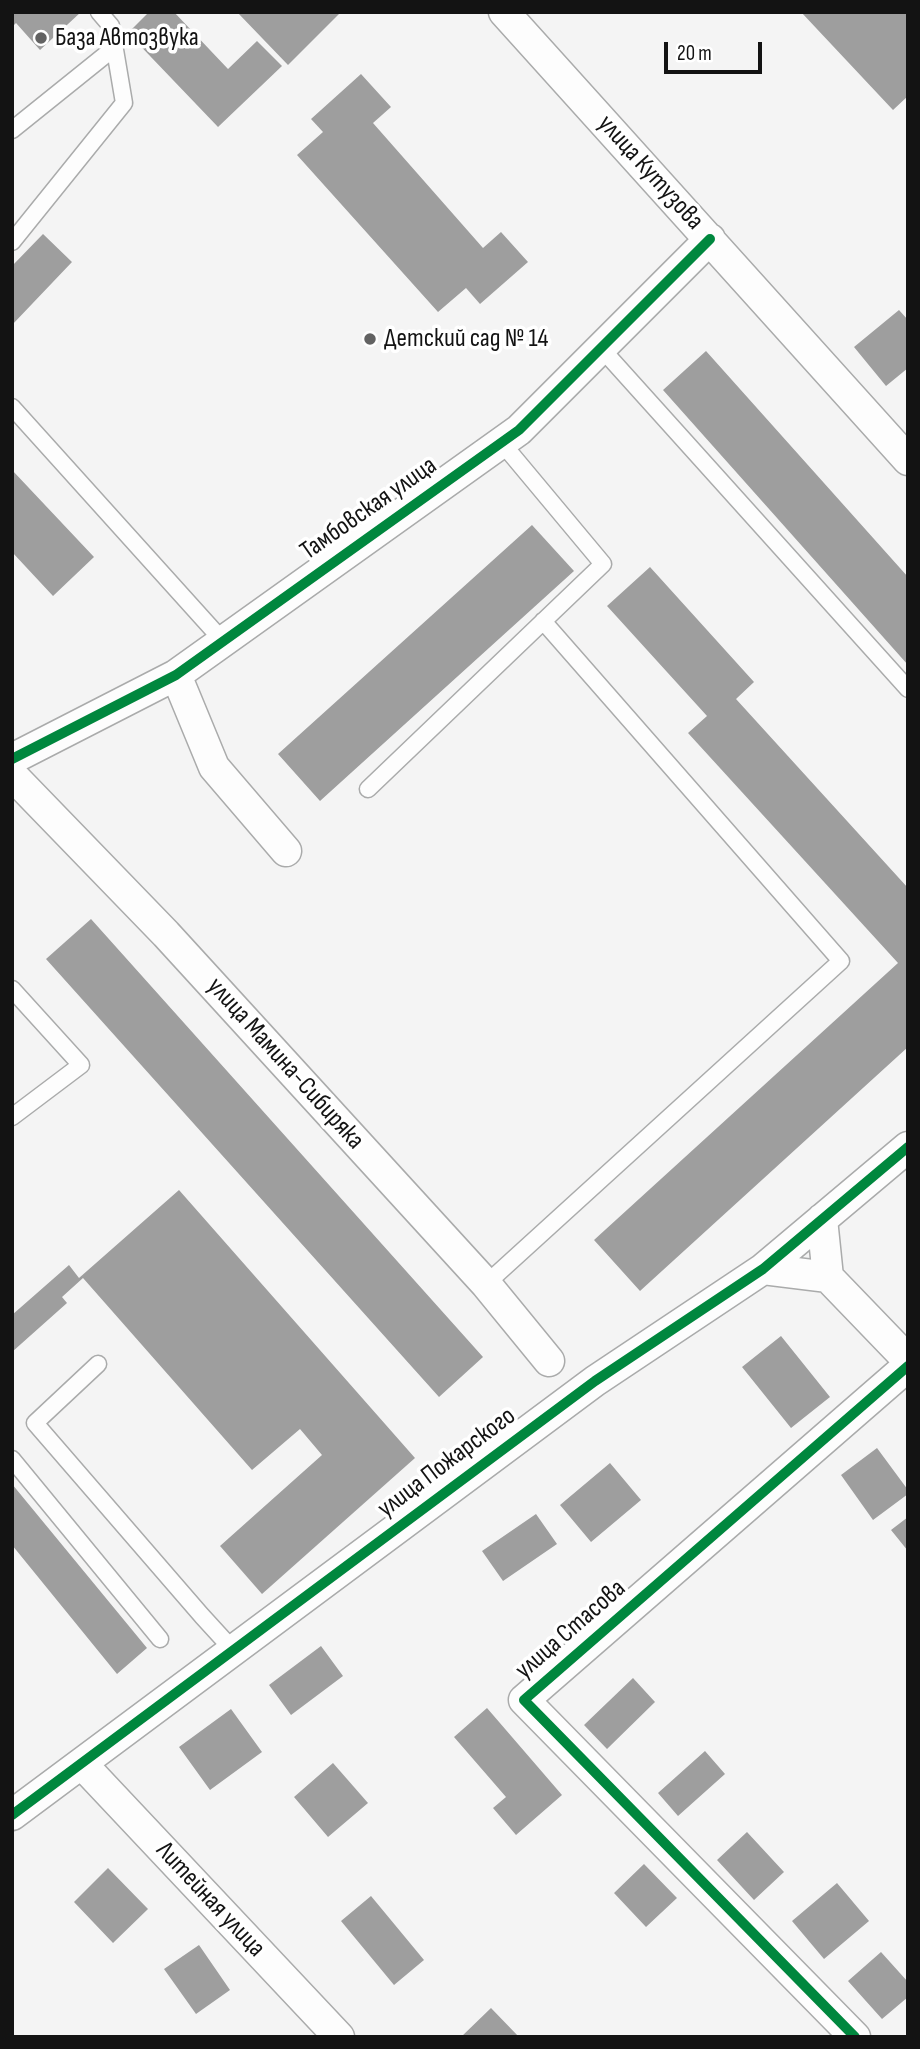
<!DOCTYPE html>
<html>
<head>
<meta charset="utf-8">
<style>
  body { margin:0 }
  #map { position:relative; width:920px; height:2049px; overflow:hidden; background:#f4f4f4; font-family:"Sofia Sans Condensed",sans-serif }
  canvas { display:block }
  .frame { position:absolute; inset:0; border:14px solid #131313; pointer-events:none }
  .scale { position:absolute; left:664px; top:42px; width:98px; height:32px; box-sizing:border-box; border:4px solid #131313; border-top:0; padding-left:9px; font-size:21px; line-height:24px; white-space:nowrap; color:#131313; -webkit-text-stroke:5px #fff; paint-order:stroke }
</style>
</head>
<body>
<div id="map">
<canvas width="920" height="2049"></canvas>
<div class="frame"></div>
<div class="scale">20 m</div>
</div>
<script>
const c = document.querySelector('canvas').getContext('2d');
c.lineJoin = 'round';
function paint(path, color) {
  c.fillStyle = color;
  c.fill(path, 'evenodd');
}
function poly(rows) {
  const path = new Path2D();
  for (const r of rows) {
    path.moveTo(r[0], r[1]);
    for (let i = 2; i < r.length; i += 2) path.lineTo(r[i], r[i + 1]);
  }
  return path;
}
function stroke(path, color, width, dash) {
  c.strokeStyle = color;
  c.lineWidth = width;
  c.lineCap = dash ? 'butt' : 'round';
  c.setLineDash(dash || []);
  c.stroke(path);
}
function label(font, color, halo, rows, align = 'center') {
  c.font = font + ' "Sofia Sans Condensed",sans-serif';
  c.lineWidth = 7;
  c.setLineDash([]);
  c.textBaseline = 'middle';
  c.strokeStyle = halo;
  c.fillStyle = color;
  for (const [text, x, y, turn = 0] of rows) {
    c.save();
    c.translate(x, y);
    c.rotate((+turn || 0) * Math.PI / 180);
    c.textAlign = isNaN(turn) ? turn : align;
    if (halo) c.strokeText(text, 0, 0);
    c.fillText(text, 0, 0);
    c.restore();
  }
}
paint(poly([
  [12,12,81,12,40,50,16,23,12,27],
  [149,12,174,12,228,69,257,41,282,66,218,127,128,33],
  [237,12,341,12,288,65],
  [801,12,908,12,908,96,893,110],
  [361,74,391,107,373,123,483,248,501,232,528,262,480,304,466,288,438,312,297,155,323,132,311,119],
  [43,234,72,262,12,325,12,266],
  [899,310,908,320,908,368,886,386,854,347],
  [706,351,908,577,908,665,663,390],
  [12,470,94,557,53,596,12,552],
  [532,525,574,571,320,801,278,754],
  [650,567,754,682,736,699,908,888,908,1047,640,1291,594,1240,898,963,688,733,707,716,607,606],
  [91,919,483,1357,439,1397,46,959],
  [179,1190,415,1458,262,1594,220,1546,322,1455,300,1429,252,1470,83,1278,62,1297,67,1303,12,1352,12,1315,69,1265,79,1278],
  [781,1336,830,1397,791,1428,742,1367],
  [877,1448,908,1490,908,1494,873,1520,841,1475],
  [610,1463,641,1500,591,1542,560,1505],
  [12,1484,147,1648,117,1674,12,1545],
  [536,1514,557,1544,503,1581,482,1551],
  [908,1517,908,1551,891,1530],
  [321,1646,343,1676,291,1715,269,1685],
  [633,1678,655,1702,607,1749,584,1725],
  [487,1708,562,1795,516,1835,493,1808,506,1797,454,1737],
  [231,1709,262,1752,210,1790,179,1747],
  [705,1751,725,1774,678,1816,658,1793],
  [333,1763,368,1803,328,1837,294,1797],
  [747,1832,784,1872,754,1900,717,1860],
  [644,1864,677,1898,646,1927,614,1893],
  [108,1868,148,1909,113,1943,74,1902],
  [837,1883,869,1921,824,1959,792,1921],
  [371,1896,424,1960,394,1985,341,1921],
  [199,1945,230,1990,196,2014,164,1969],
  [881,1952,908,1982,908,1997,882,2019,848,1981],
  [491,2008,519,2037,461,2037]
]), '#9e9e9e');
const service = poly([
  [12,130,114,48],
  [12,242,124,103,111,26,99,12],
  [601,348,908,689],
  [12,407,223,641],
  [368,789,603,564,502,443],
  [12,989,81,1065,12,1117],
  [486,1284,841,961,543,621],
  [98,1364,35,1423,202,1616,234,1651],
  [12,1459,160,1639]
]);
const minor = poly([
  [504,12,908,460],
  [176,675,214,767,286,851],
  [12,759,176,675,519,430,710,239],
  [12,775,166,934,486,1284,549,1361],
  [822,1219,828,1277],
  [763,1269,828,1277,908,1360],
  [82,1764,339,2037],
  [12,1815,595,1381,763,1269,908,1147],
  [855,2037,524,1700,908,1366]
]);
stroke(service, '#aaabab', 19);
stroke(minor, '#aaabab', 33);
stroke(service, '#fdfdfd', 16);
stroke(minor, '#fdfdfd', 30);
stroke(poly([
  [12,759,176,675,519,430,710,239],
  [12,1815,595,1381,763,1269,908,1147],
  [855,2037,524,1700,908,1366]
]), '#00873e', 10);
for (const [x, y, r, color] of [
  [41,38,7,"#626262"],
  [370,339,7,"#626262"]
]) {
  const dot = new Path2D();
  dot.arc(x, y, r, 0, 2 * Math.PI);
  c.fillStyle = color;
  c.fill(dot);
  stroke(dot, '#fff', 2.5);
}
label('26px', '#131313', '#fff', [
  ["База Автозвука",55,38],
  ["Детский сад № 14",384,339]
], 'left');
label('26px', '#131313', '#fff', [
  ["улица Кутузова",650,173,48],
  ["Тамбовская улица",369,509,-35],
  ["улица Мамина-Сибиряка",285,1064,48],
  ["улица Пожарского",447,1463,-37],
  ["улица Стасова",571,1630,-41],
  ["Литейная улица",210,1900,47]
]);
</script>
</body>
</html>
